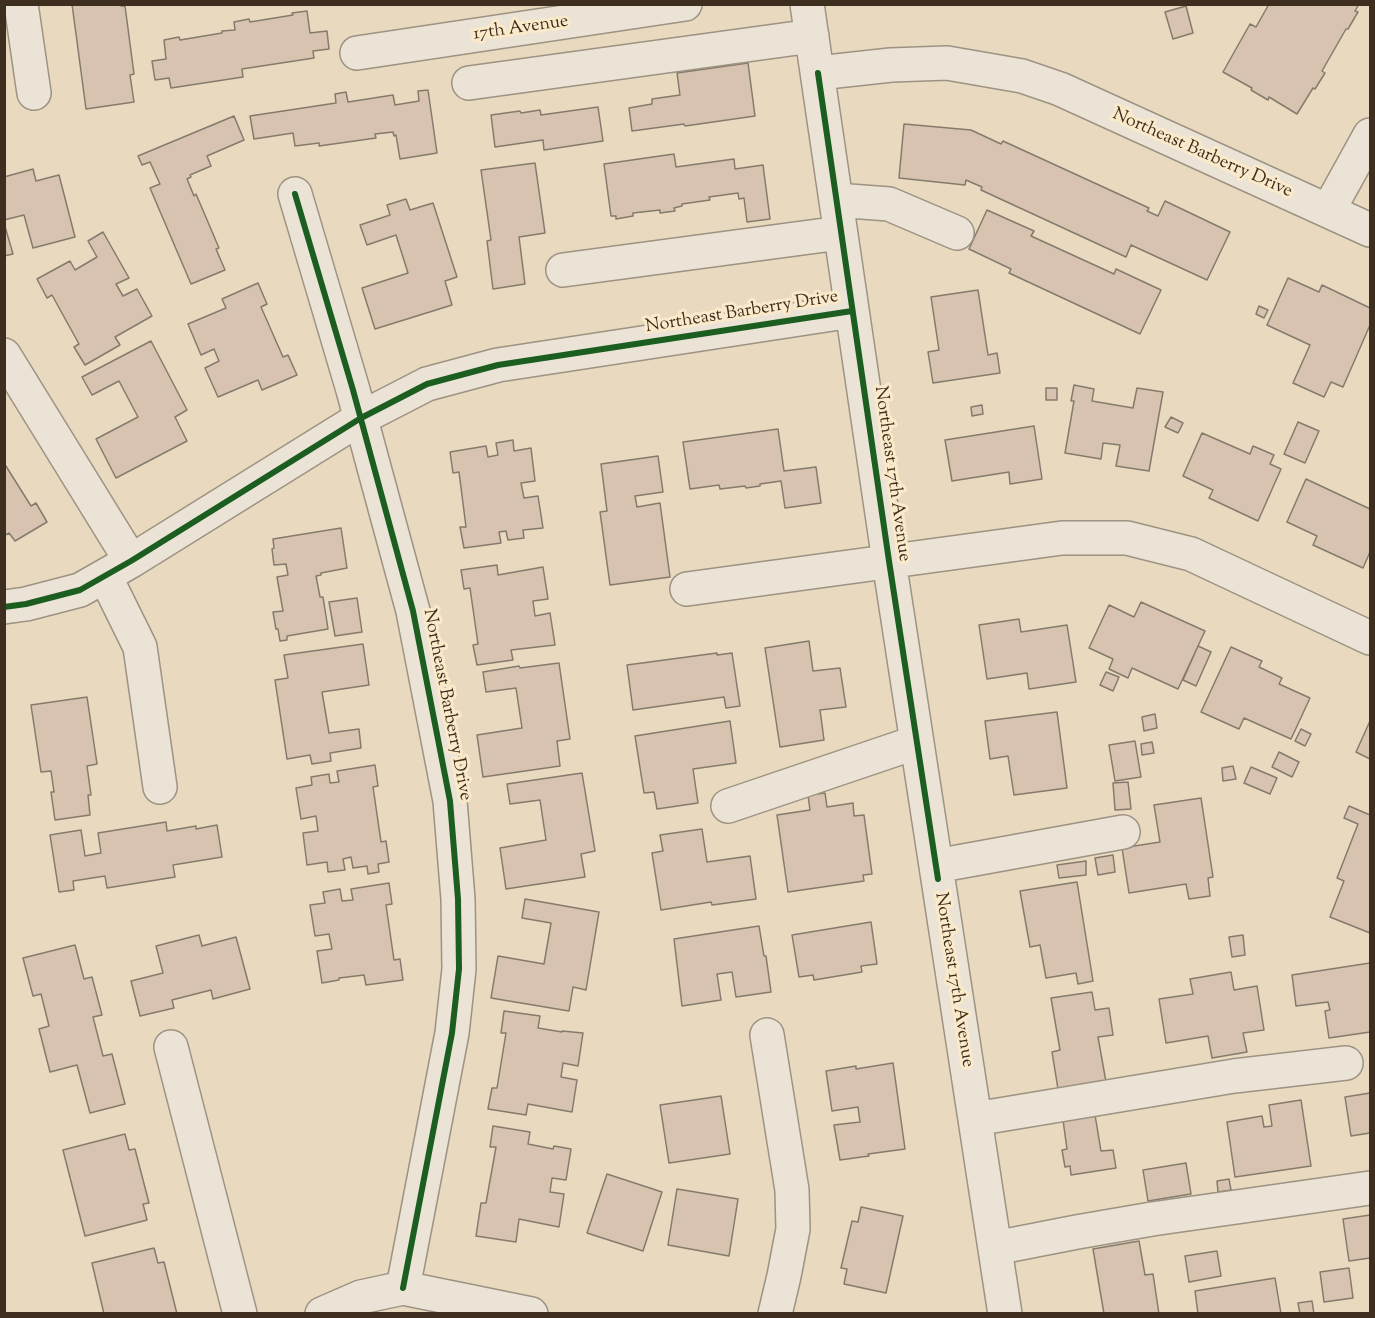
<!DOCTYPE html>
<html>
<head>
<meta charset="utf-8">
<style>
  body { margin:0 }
  #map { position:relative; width:1375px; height:1318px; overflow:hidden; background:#e8d9bf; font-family:"Sorts Mill Goudy",serif }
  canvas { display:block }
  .frame { position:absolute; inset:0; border:6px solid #3e2e1f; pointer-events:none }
</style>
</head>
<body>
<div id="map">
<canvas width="1375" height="1318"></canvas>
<div class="frame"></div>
</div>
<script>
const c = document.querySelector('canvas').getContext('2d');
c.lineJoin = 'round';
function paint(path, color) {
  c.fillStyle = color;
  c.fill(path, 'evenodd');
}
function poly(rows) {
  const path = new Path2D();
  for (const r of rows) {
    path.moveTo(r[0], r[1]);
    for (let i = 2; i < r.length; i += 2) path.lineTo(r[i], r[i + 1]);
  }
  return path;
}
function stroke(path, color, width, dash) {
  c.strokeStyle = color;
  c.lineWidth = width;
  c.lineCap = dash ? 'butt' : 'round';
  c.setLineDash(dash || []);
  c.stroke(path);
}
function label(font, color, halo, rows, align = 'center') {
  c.font = font + ' "Sorts Mill Goudy",serif';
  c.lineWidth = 6;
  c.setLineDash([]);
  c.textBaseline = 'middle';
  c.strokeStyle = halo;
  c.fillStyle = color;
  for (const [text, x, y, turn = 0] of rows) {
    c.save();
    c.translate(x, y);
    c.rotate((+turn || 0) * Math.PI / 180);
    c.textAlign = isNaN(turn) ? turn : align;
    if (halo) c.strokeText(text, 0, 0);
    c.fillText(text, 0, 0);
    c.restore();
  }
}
const building = poly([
  [72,4,121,4,121,6,125,6,134,74,130,75,134,102,86,109,72,4],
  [1269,4,1359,4,1355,11,1358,12,1348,29,1346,29,1322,71,1325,73,1315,89,1313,88,1297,114,1269,97,1268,100,1251,90,1252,88,1223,72,1250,24,1256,27,1269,4],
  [1186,6,1193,33,1173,39,1165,12,1186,6],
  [307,11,310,33,327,31,329,49,313,51,314,58,242,69,243,77,171,88,169,78,155,80,152,61,166,59,164,40,179,37,180,40,222,33,222,31,235,30,234,22,249,19,250,22,293,15,292,13,307,11],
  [748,63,755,116,685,126,684,124,632,131,629,108,652,104,652,99,680,95,677,73,748,63],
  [428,90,437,153,400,159,396,135,394,136,393,132,375,134,376,138,319,146,319,143,295,146,293,133,254,139,250,116,336,103,335,94,346,92,348,102,393,95,395,105,419,101,418,91,428,90],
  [598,107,603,141,544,150,543,140,495,147,491,115,520,111,521,113,540,110,541,115,598,107],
  [234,116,244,140,207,156,211,166,190,175,191,177,187,179,194,196,196,194,219,248,216,249,225,270,191,284,150,188,160,184,150,162,142,165,138,156,234,116],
  [904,124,971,130,1001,144,1003,141,1149,208,1147,211,1158,216,1165,201,1230,232,1207,280,1131,245,1126,257,981,190,982,187,966,180,965,185,899,178,904,124],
  [674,154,676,167,734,159,735,169,763,165,770,219,747,222,744,198,739,199,738,193,709,197,710,200,682,204,682,206,674,208,675,211,660,213,660,210,633,213,633,216,616,219,616,216,611,216,604,164,674,154],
  [535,163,545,233,519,237,525,284,493,289,487,241,491,240,481,170,535,163],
  [33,169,36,181,59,175,75,237,33,248,24,215,4,220,4,177,33,169],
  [406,199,410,210,433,203,457,277,445,281,452,305,375,329,362,288,408,273,396,235,367,245,360,225,390,215,387,205,406,199],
  [987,210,1034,231,1031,236,1114,274,1116,269,1161,290,1140,334,1009,273,1011,269,969,249,987,210],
  [4,223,13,254,4,256,4,223],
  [103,232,129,278,116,284,123,296,137,289,152,316,115,337,120,345,85,365,74,347,79,344,52,295,47,298,37,279,70,261,75,270,97,257,88,241,103,232],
  [1288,278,1319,292,1322,285,1370,308,1370,325,1343,387,1331,382,1324,397,1293,383,1310,345,1267,325,1288,278],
  [258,283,267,304,261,307,283,357,288,355,297,375,262,390,258,380,218,397,205,368,219,361,214,349,201,355,188,324,226,308,222,299,258,283],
  [978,290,988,355,997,353,1000,373,933,383,928,352,939,350,931,297,978,290],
  [1259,306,1268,310,1264,318,1256,314,1259,306],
  [151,341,187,410,175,417,187,441,116,478,96,439,138,417,119,381,92,395,82,377,151,341],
  [1074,385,1094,389,1092,401,1133,408,1137,388,1163,392,1149,471,1116,466,1120,445,1103,443,1101,459,1065,453,1074,401,1071,401,1074,385],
  [1046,388,1057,388,1057,400,1046,400,1046,388],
  [982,405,983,414,972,416,971,407,982,405],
  [1171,417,1183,423,1178,433,1165,427,1171,417],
  [1298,422,1319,431,1305,463,1284,454,1298,422],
  [1034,426,1042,479,1010,484,1009,472,952,481,945,440,1034,426],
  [778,429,784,471,816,467,821,503,785,508,781,481,760,484,760,486,746,488,745,486,720,489,719,485,690,489,683,442,778,429],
  [1202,433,1250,454,1253,446,1274,455,1270,464,1281,469,1258,521,1209,498,1213,490,1183,476,1202,433],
  [513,440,514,451,531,448,535,481,521,483,524,498,538,496,543,528,523,530,524,538,508,540,506,531,499,532,501,543,464,548,460,527,466,527,459,472,453,473,450,452,486,446,488,457,498,455,496,443,513,440],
  [658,456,663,492,635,496,637,507,660,503,670,577,610,585,600,512,607,511,601,464,658,456],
  [4,463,31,506,36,503,47,522,15,541,9,533,4,536,4,463],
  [1306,479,1370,509,1370,552,1363,568,1313,545,1317,536,1287,522,1306,479],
  [341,528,347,568,321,573,321,575,316,576,320,597,323,597,328,629,287,636,287,640,280,641,278,629,276,629,273,612,283,611,277,577,288,575,286,564,274,565,272,549,274,548,273,539,341,528],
  [497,565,498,575,543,567,548,599,533,601,535,616,550,613,555,645,511,650,513,660,477,665,473,645,478,644,470,588,464,589,461,570,497,565],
  [357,598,362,632,335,636,329,602,357,598],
  [1141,602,1205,631,1178,689,1132,668,1128,678,1109,669,1113,659,1089,648,1109,605,1134,617,1141,602],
  [1019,619,1021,632,1067,625,1076,682,1029,689,1027,673,987,679,979,625,1019,619],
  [809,641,813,671,840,668,846,707,820,710,824,740,780,747,765,648,809,641],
  [363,644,369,685,322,692,329,733,359,729,361,748,330,753,331,761,312,764,310,755,287,759,275,680,288,678,284,655,363,644],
  [1198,646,1211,652,1196,686,1183,680,1198,646],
  [1231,647,1262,661,1259,667,1282,678,1279,684,1310,698,1291,739,1244,718,1239,729,1201,712,1231,647],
  [717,653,717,655,732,653,740,706,726,708,724,697,633,710,627,665,717,653],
  [559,663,570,739,557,741,560,766,483,777,477,735,522,728,516,688,486,692,483,672,519,666,520,668,559,663],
  [1106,672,1119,677,1113,691,1100,685,1106,672],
  [87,697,97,764,87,766,91,795,88,795,90,815,55,820,51,792,54,792,51,771,41,772,31,705,87,697],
  [1057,712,1067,788,1014,795,1008,756,990,759,985,721,1057,712],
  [1155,714,1157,728,1144,731,1142,717,1155,714],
  [730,721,736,763,693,769,698,803,657,809,654,792,644,793,635,736,730,721],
  [1370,721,1370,759,1356,752,1370,721],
  [1301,729,1311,734,1305,746,1295,741,1301,729],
  [1135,741,1141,777,1115,781,1109,745,1135,741],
  [1152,742,1154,753,1142,755,1141,744,1152,742],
  [1279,752,1299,762,1292,777,1272,767,1279,752],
  [375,765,378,786,373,787,381,842,386,841,389,862,378,864,379,872,368,874,367,866,353,868,351,857,343,859,345,870,328,872,327,862,307,865,303,833,318,831,316,816,301,819,296,788,312,785,311,777,329,774,330,783,339,782,337,771,375,765],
  [1233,766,1236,779,1223,781,1222,768,1233,766],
  [1251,767,1277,778,1270,794,1244,783,1251,767],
  [582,773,595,851,581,854,585,877,506,889,500,848,546,840,540,800,510,804,507,784,582,773],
  [1128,782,1131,809,1115,810,1113,783,1128,782],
  [825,793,827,807,853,803,854,816,864,815,872,874,863,875,864,881,788,892,777,815,810,810,808,795,825,793],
  [1201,798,1213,877,1208,878,1210,896,1189,899,1186,884,1129,893,1122,848,1160,842,1154,805,1201,798],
  [1349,806,1370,815,1370,933,1330,917,1344,881,1337,878,1358,824,1344,818,1349,806],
  [166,822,167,831,196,826,196,829,217,825,222,857,173,865,175,877,107,888,105,876,73,881,74,890,59,892,50,835,81,830,85,856,101,853,98,833,166,822],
  [702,829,707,862,750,856,756,899,712,905,711,902,661,910,652,853,663,851,660,835,702,829],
  [1113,855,1115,872,1098,875,1095,858,1113,855],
  [1086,861,1086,875,1059,878,1057,865,1086,861],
  [1077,882,1093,981,1078,984,1076,973,1046,978,1040,945,1030,947,1020,891,1077,882],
  [389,883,392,904,386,905,394,960,400,959,403,980,366,985,364,975,339,978,339,980,322,983,317,951,332,949,329,934,315,936,310,905,325,903,323,892,340,889,342,901,353,900,351,889,389,883],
  [525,899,599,912,586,990,573,987,569,1011,491,998,498,956,544,964,551,923,522,918,525,899],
  [871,922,877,964,861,966,862,972,814,980,813,975,799,977,792,935,871,922],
  [759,926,764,956,766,956,771,992,736,997,732,972,717,974,721,1000,682,1006,674,939,759,926],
  [199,935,202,946,236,937,250,989,213,999,211,990,172,1000,174,1008,140,1016,131,981,163,973,156,946,199,935],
  [1243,935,1245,955,1232,957,1229,937,1243,935],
  [75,945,84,979,92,977,102,1015,93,1017,103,1056,112,1054,125,1104,90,1113,77,1065,50,1072,39,1029,49,1026,41,994,33,996,23,958,75,945],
  [1370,963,1370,1032,1329,1038,1325,1011,1330,1010,1328,1002,1296,1006,1292,975,1370,963],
  [1231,972,1234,990,1257,986,1264,1030,1243,1033,1247,1052,1212,1058,1208,1036,1166,1043,1159,999,1193,994,1190,979,1231,972],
  [1092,992,1095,1010,1109,1008,1113,1035,1098,1037,1106,1082,1058,1089,1052,1052,1060,1050,1051,998,1092,992],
  [504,1011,540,1016,538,1028,562,1032,562,1031,583,1033,578,1066,563,1063,561,1077,577,1080,572,1112,528,1104,526,1115,488,1109,492,1088,497,1088,506,1033,501,1033,504,1011],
  [893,1063,905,1149,868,1154,869,1156,840,1160,834,1125,860,1122,858,1107,832,1111,826,1071,856,1066,856,1069,893,1063],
  [1370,1093,1370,1133,1351,1136,1345,1097,1370,1093],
  [721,1096,730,1154,669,1163,660,1105,721,1096],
  [1301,1100,1311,1166,1235,1177,1227,1122,1262,1116,1264,1127,1272,1126,1269,1105,1301,1100],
  [1095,1115,1101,1151,1113,1150,1116,1168,1071,1175,1070,1166,1065,1167,1062,1150,1067,1149,1063,1120,1095,1115],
  [493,1126,530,1132,528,1144,553,1149,554,1146,571,1149,566,1180,552,1178,550,1192,564,1194,559,1227,519,1219,516,1242,476,1236,481,1203,486,1203,496,1147,490,1147,493,1126],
  [125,1134,129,1150,135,1149,149,1203,143,1204,147,1220,85,1236,63,1150,125,1134],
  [1186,1163,1191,1194,1148,1201,1143,1170,1186,1163],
  [607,1174,662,1192,643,1251,587,1233,607,1174],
  [1229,1179,1231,1190,1218,1192,1217,1181,1229,1179],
  [677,1189,738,1199,729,1256,668,1245,677,1189],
  [861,1207,903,1216,886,1293,844,1284,847,1269,841,1268,852,1221,858,1222,861,1207],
  [1370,1215,1370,1258,1349,1261,1343,1219,1370,1215],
  [1139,1241,1145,1275,1153,1274,1159,1314,1104,1314,1093,1249,1139,1241],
  [154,1248,158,1263,164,1262,177,1314,104,1314,92,1263,154,1248],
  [1217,1251,1221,1276,1189,1282,1185,1256,1217,1251],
  [1349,1268,1353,1298,1324,1302,1320,1272,1349,1268],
  [1275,1278,1281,1314,1198,1314,1195,1291,1275,1278],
  [1312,1301,1314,1314,1300,1314,1298,1303,1312,1301]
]);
paint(building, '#d8c3b1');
stroke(building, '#857b6c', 1.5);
const minor = poly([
  [21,4,34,93],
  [807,4,889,561,1005,1314],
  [357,53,685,4],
  [818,73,891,65,947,63,1022,76,1060,89,1370,230],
  [469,83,812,36],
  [295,194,353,390,413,611,450,801,458,899,459,969,452,1033,403,1288],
  [836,200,889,204,957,233],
  [1328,211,1370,135],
  [563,270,840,233],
  [4,355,131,561],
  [105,576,140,647,160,787],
  [687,589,1062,538,1127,538,1191,554,1370,638],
  [4,607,26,604,80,590,131,561,361,418,427,384,498,365,852,311],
  [728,806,917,742],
  [936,866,1123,832],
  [767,1035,792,1190,793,1229,784,1276,775,1314],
  [171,1047,240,1314],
  [975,1119,1234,1076,1346,1063],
  [995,1248,1077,1232,1152,1219,1370,1188],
  [322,1314,361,1297,403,1288,531,1314]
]);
stroke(minor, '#9d9382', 36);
stroke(minor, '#ebe3d6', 33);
stroke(poly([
  [818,73,889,561,938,879],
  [295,194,353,390,413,611,450,801,458,899,459,969,452,1033,403,1288],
  [4,607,26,604,80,590,131,561,361,418,427,384,498,365,852,311]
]), '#1b5e20', 6);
label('18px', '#3e2e1f', '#fbeaca', [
  ["17th Avenue",521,29,-8],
  ["Northeast Barberry Drive",1202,154,24],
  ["Northeast Barberry Drive",742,313,-9],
  ["Northeast 17th Avenue",891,474,82],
  ["Northeast Barberry Drive",446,705,79],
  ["Northeast 17th Avenue",953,980,81]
]);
</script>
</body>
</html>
